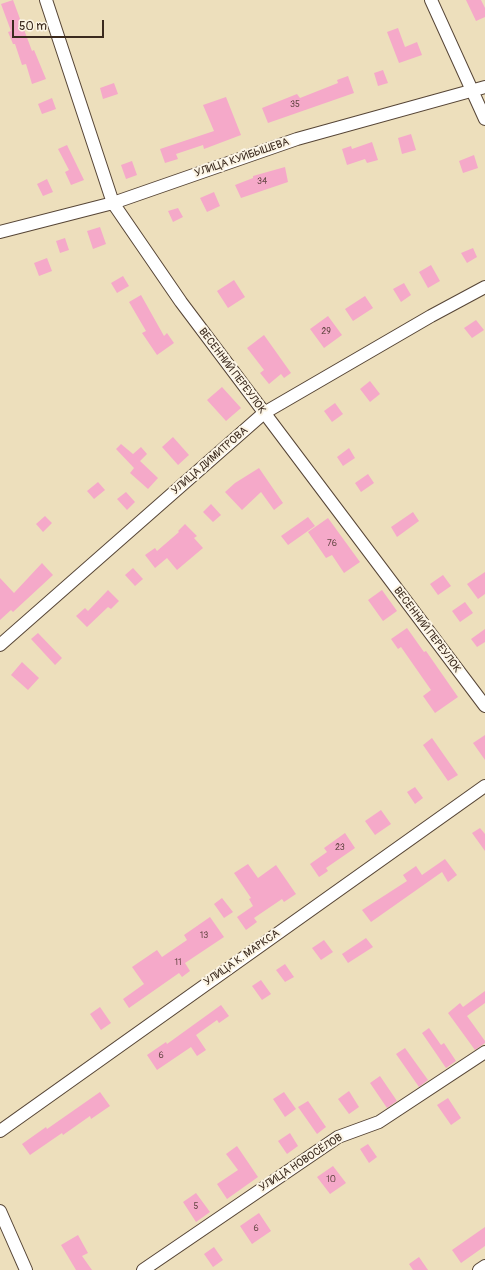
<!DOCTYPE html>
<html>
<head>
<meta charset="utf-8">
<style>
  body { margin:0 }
  #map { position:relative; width:485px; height:1270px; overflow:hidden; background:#eddfbc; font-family:Pangolin,sans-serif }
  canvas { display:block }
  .scale { position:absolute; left:12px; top:20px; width:92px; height:18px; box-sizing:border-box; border:2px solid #3b2a1e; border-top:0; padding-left:5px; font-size:12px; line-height:14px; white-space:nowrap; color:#3b2a1e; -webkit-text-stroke:3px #fcf5e5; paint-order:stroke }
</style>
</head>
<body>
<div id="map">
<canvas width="485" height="1270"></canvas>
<div class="scale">50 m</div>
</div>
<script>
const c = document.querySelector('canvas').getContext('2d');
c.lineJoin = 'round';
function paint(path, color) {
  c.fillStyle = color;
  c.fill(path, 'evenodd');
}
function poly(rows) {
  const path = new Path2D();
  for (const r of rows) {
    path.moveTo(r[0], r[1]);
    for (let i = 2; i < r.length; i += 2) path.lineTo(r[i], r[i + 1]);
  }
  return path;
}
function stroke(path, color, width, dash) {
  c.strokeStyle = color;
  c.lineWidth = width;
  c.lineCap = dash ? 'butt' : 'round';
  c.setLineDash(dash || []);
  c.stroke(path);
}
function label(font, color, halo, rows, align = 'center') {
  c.font = font + ' Pangolin,sans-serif';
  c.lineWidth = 4;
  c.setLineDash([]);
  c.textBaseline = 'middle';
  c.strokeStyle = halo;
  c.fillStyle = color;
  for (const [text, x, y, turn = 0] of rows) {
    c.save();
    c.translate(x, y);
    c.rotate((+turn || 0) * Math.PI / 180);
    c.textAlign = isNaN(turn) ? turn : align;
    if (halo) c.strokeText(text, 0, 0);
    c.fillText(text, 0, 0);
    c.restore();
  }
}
paint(poly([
  [13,0,32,51,34,50,46,79,32,84,26,64,22,65,15,44,13,44,8,32,11,31,1,4],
  [466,0,481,0,485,8,485,17,476,21],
  [398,28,405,47,417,42,422,55,399,63,387,32],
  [383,70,388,83,378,86,374,73],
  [348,76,354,93,268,123,262,108,297,94,300,98,338,83,337,80],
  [114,83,118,94,103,99,100,88],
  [226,97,241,135,204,149,203,145,176,154,178,159,165,163,160,149,214,131,203,105],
  [52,98,56,109,42,114,38,104],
  [411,134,416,150,402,154,398,138],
  [372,142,378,160,367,163,365,159,347,165,342,149,351,146,352,149],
  [67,145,84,180,71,185,65,172,69,170,58,149],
  [474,155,478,168,463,173,459,161],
  [132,161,137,175,126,179,121,165],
  [285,167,288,182,241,198,235,185,253,178,253,176],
  [47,179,53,192,43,196,37,184],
  [214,192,220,206,207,212,200,198],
  [178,208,183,217,173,222,168,211],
  [100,227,106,244,93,249,87,231],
  [65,238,69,250,60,253,56,241],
  [473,248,477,257,467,263,461,253],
  [47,258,52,271,39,276,34,263],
  [431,265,440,281,428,288,419,272],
  [123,276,129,286,117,293,111,283],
  [234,280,245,297,228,308,217,291],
  [404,283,411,295,401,302,393,289],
  [141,295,164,336,167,333,174,343,157,355,142,333,146,331,129,302],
  [365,296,373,308,353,321,345,309],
  [328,316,342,335,324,348,310,329],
  [476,320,484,330,472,338,464,328],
  [264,335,291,373,284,378,281,374,269,384,260,373,264,370,247,348],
  [370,381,380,394,370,402,360,389],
  [222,387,241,408,226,421,207,400],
  [335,403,343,414,332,422,324,411],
  [173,437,189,455,178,465,162,447],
  [121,444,133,454,141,447,147,454,140,461,158,478,148,489,130,473,134,468,116,449],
  [349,448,355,458,343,466,337,457],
  [259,468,283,503,274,510,261,492,242,510,225,492,235,483],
  [368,474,374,483,361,492,355,483],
  [98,482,105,490,94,499,87,491],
  [126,492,135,502,127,510,117,499],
  [211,504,221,515,213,522,203,512],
  [413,512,419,521,397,537,391,527],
  [45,516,52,523,43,532,36,524],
  [308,517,315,526,288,545,281,536],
  [328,518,360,562,344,573,332,555,326,558,308,532],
  [185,524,197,536,194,538,203,548,177,570,167,558,155,568,145,555,155,548,157,551,179,532,178,531],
  [42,563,53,575,13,612,11,610,0,620,0,578,14,593],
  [133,568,143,579,135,586,125,575],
  [485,572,485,594,478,599,467,584],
  [443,575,451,586,438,595,430,584],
  [108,590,119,601,111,609,108,607,87,627,76,616,85,608,88,611],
  [382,590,397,611,383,621,368,600],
  [465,602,473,613,460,622,452,611],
  [407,628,424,652,426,651,458,697,435,713,423,696,431,690,401,647,398,649,391,639],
  [485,629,485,642,477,647,471,639],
  [38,633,62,658,55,665,31,639],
  [22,662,39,678,28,690,11,675],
  [485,735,485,760,473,743],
  [432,738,458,775,448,781,423,745],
  [415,787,423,798,415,804,407,792],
  [381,810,391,824,375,835,365,821],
  [480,828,485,834,485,851,472,833],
  [345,833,355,848,326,868,328,871,319,877,310,864,327,852,324,848],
  [445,859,457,875,448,882,442,872,371,922,362,910,407,881,403,875,416,866,422,875],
  [248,864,258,878,276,865,296,894,284,902,282,899,254,918,257,922,246,930,237,917,253,906,249,899,251,898,234,873],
  [222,898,233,912,224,918,214,904],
  [210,917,224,937,185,963,190,971,182,977,179,973,129,1008,123,999,144,984,132,967,157,950,162,957,187,940,184,935],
  [366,938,373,947,348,963,342,954],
  [324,940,333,952,321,960,312,948],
  [285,964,294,977,285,982,276,970],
  [261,980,271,994,262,1000,252,986],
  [485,991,485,1003,467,1016,485,1041,485,1043,475,1050,448,1013,460,1003,463,1007],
  [221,1005,229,1016,219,1023,217,1020,196,1035,206,1050,197,1056,191,1047,157,1070,147,1055,166,1042,167,1044],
  [100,1007,111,1023,101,1030,90,1014],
  [429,1028,441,1045,444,1043,456,1061,446,1068,422,1033],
  [405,1048,428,1080,419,1087,396,1054],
  [380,1076,397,1101,387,1108,370,1083],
  [349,1091,359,1107,349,1114,338,1099],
  [100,1092,110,1106,91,1119,90,1116,63,1135,62,1133,30,1155,22,1144,46,1127,47,1129],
  [284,1092,296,1109,285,1117,273,1099],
  [448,1098,461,1118,451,1125,437,1105],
  [308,1101,326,1127,317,1134,298,1107],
  [290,1133,298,1146,287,1154,278,1141],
  [368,1144,377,1157,369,1163,360,1149],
  [237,1146,258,1177,227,1199,217,1184,238,1170,226,1154],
  [333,1166,346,1183,330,1194,317,1177],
  [196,1193,210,1212,196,1222,183,1202],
  [259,1213,271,1231,252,1244,240,1226],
  [485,1227,485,1246,461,1263,452,1250],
  [78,1235,88,1253,82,1256,92,1270,76,1270,61,1245],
  [214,1247,223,1260,213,1267,204,1254],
  [419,1257,428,1270,413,1270,409,1264]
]), '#f5a9c9');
const street = poly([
  [46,0,113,203,181,302,485,706],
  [431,0,485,119],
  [0,232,113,203,297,139,485,87],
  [0,645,264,413,431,316,485,287],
  [0,1131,485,786],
  [0,1211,26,1270],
  [143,1270,338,1137,379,1122,485,1052],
  [479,1270,485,1266]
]);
stroke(street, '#564536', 14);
stroke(street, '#fff', 12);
label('9px', '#6a4a49', null, [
  ["35",295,105],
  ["34",262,182],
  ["29",326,332],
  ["76",332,544],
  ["23",340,848],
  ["13",204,936],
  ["11",178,963],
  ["6",161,1056],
  ["10",331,1180],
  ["5",196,1207],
  ["6",256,1229]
]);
label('11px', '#3b2a1e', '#fcf5e5', [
  ["УЛИЦА КУЙБЫШЕВА",242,158,-19],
  ["ВЕСЕННИЙ ПЕРЕУЛОК",232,371,53],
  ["УЛИЦА ДИМИТРОВА",210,461,-41],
  ["ВЕСЕННИЙ ПЕРЕУЛОК",427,630,53],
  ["УЛИЦА К. МАРКСА",242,958,-35],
  ["УЛИЦА НОВОСЁЛОВ",301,1163,-33]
]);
</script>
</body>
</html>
